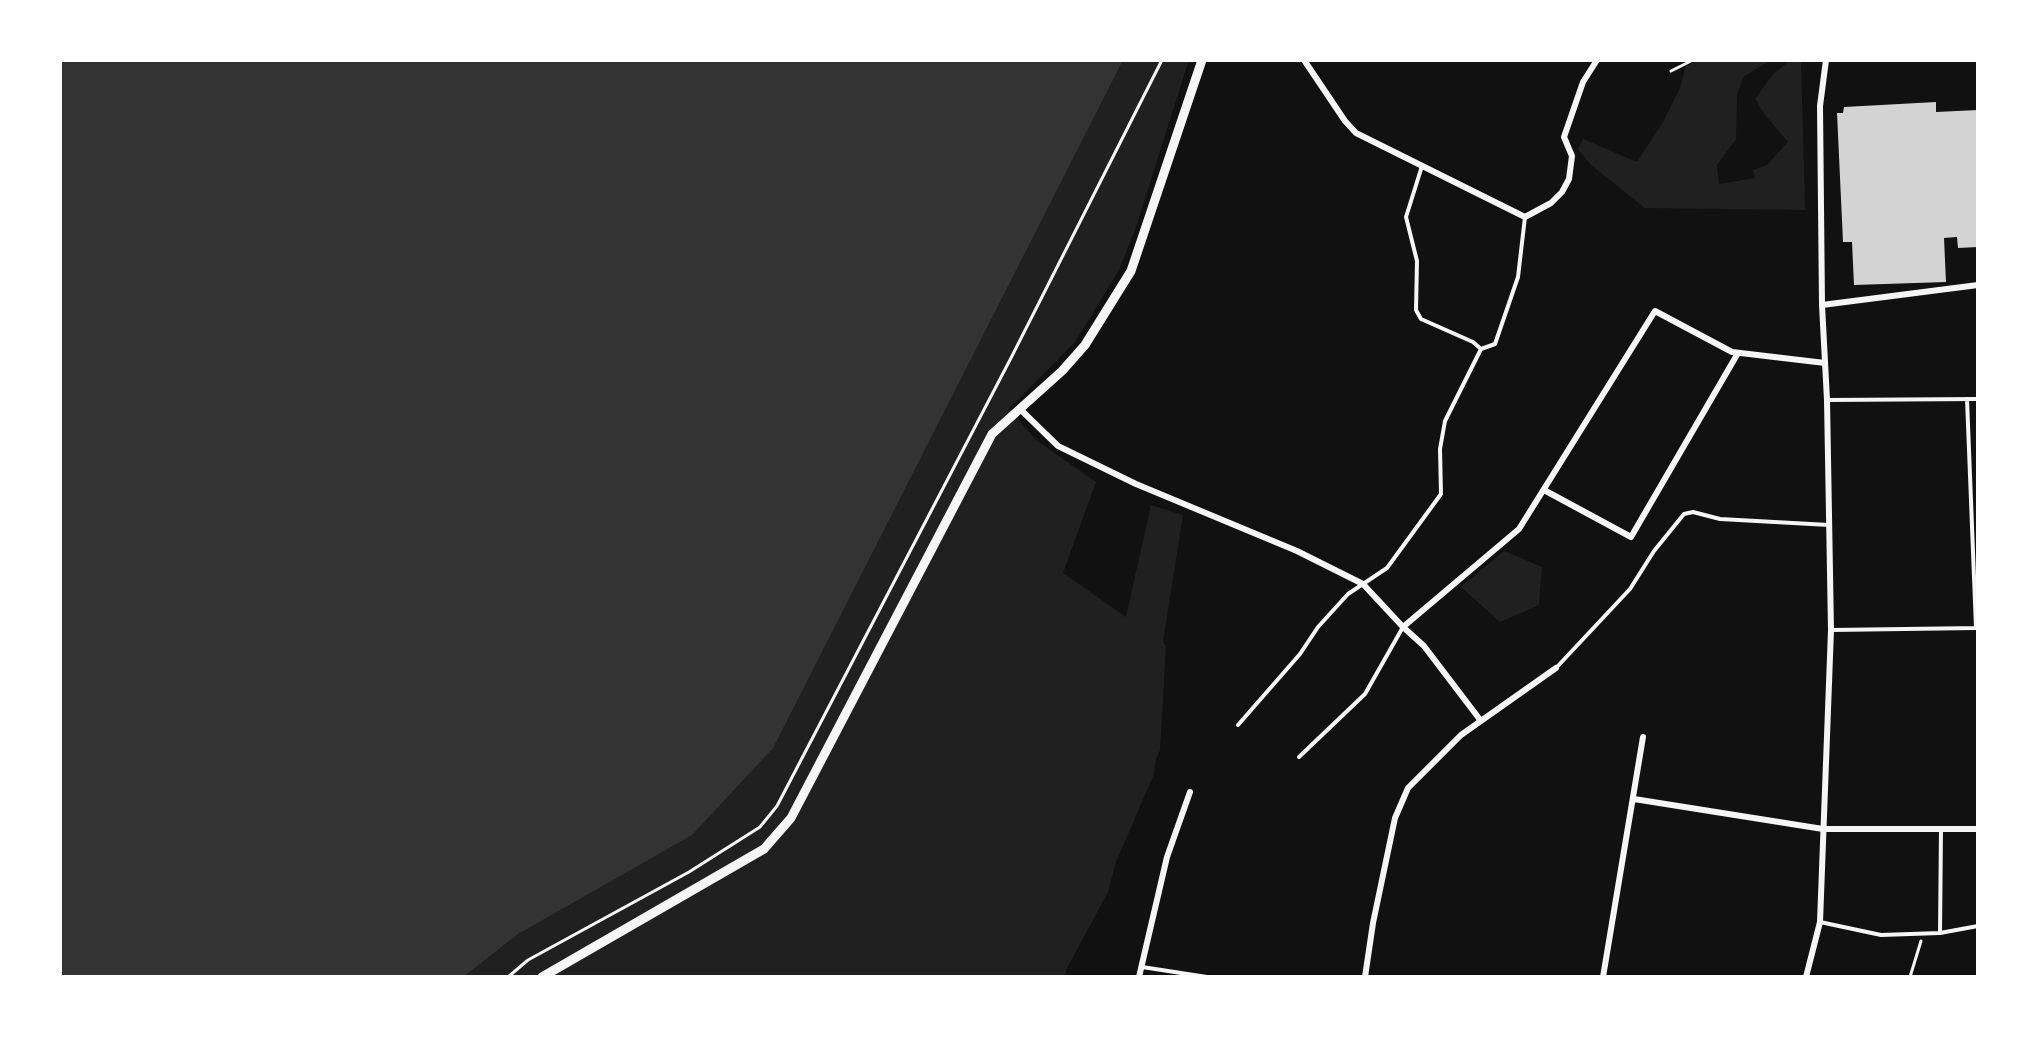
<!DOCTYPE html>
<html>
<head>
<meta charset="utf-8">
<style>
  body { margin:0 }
  #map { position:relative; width:2038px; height:1037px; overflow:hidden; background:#111; font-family:Manrope,sans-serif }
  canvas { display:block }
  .frame { position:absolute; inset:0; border:62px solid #fff; pointer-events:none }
</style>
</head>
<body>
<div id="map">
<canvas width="2038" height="1037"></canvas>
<div class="frame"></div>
</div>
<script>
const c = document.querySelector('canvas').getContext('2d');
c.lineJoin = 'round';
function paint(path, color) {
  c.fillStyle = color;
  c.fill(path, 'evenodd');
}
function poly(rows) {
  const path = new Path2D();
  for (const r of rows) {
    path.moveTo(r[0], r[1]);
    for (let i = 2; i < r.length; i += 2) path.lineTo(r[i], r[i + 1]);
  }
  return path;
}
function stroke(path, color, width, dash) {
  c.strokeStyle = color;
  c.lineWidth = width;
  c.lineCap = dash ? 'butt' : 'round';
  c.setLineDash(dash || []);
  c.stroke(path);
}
paint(poly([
  [60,60,1189,60,1135,230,1119,270,1075,342,1009,409,1036,440,1096,482,1063,573,1126,617,1151,505,1183,515,1163,642,1166,646,1160,750,1155,762,1154,774,1116,862,1108,892,1066,970,1065,977,60,977],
  [1701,60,1771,60,1743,77,1737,95,1736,139,1717,165,1719,184,1755,178,1753,170,1767,165,1788,142,1765,115,1755,99,1773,74,1791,60,1801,60,1805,210,1645,208,1590,164,1578,149,1583,139,1637,162,1663,122,1680,88,1686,66],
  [1504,551,1542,567,1539,605,1500,622,1461,587]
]), '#202020');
paint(poly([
  [60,60,1123,60,773,748,692,835,518,934,463,977,60,977]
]), '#333');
paint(poly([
  [1936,102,1936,112,1978,110,1978,247,1958,248,1957,237,1944,238,1946,282,1854,285,1852,242,1843,242,1837,113,1843,113,1844,107]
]), '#d3d3d3');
stroke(poly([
  [1671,71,1693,60],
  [508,977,528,960,689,872,760,827,777,806,1011,358,1162,60],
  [1910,977,1921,941]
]), '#f5f5f5', 3);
stroke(poly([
  [1422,166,1406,217,1417,261,1416,310,1421,319,1473,342,1481,349],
  [1967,399,1976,628],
  [1827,400,1978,399],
  [1831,630,1977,628],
  [1556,668,1630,589,1654,551,1684,514,1693,512,1720,519,1829,525],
  [1238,725,1300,654,1318,627,1348,594,1387,568,1441,494,1440,449,1445,421,1481,349,1495,344,1518,277,1525,217],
  [1299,757,1365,694,1403,627],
  [1820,922,1881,935,1940,933,1978,926],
  [1940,933,1941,829],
  [1142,967,1207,977]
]), '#f5f5f5', 4);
stroke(poly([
  [1304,60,1345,121,1356,133,1525,217,1551,203,1562,192,1569,179,1572,156,1564,137,1583,82,1597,60],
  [1822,305,1978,285],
  [1020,409,1058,446,1136,484,1297,551,1363,584,1403,627,1424,646,1481,721],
  [1544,490,1631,537,1738,353],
  [1403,627,1519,529,1655,311,1732,352,1825,363],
  [1634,799,1823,829,1978,829],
  [1139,977,1167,857,1190,792],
  [1365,977,1373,923,1395,818,1408,788,1461,735,1556,668],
  [1603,977,1643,737],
  [1806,977,1820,922,1831,630,1827,400,1822,305,1820,106,1826,60]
]), '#f5f5f5', 6);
stroke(poly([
  [542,977,764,849,791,818,992,434,1062,371,1085,345,1131,271,1202,60]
]), '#f5f5f5', 9);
</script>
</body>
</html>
